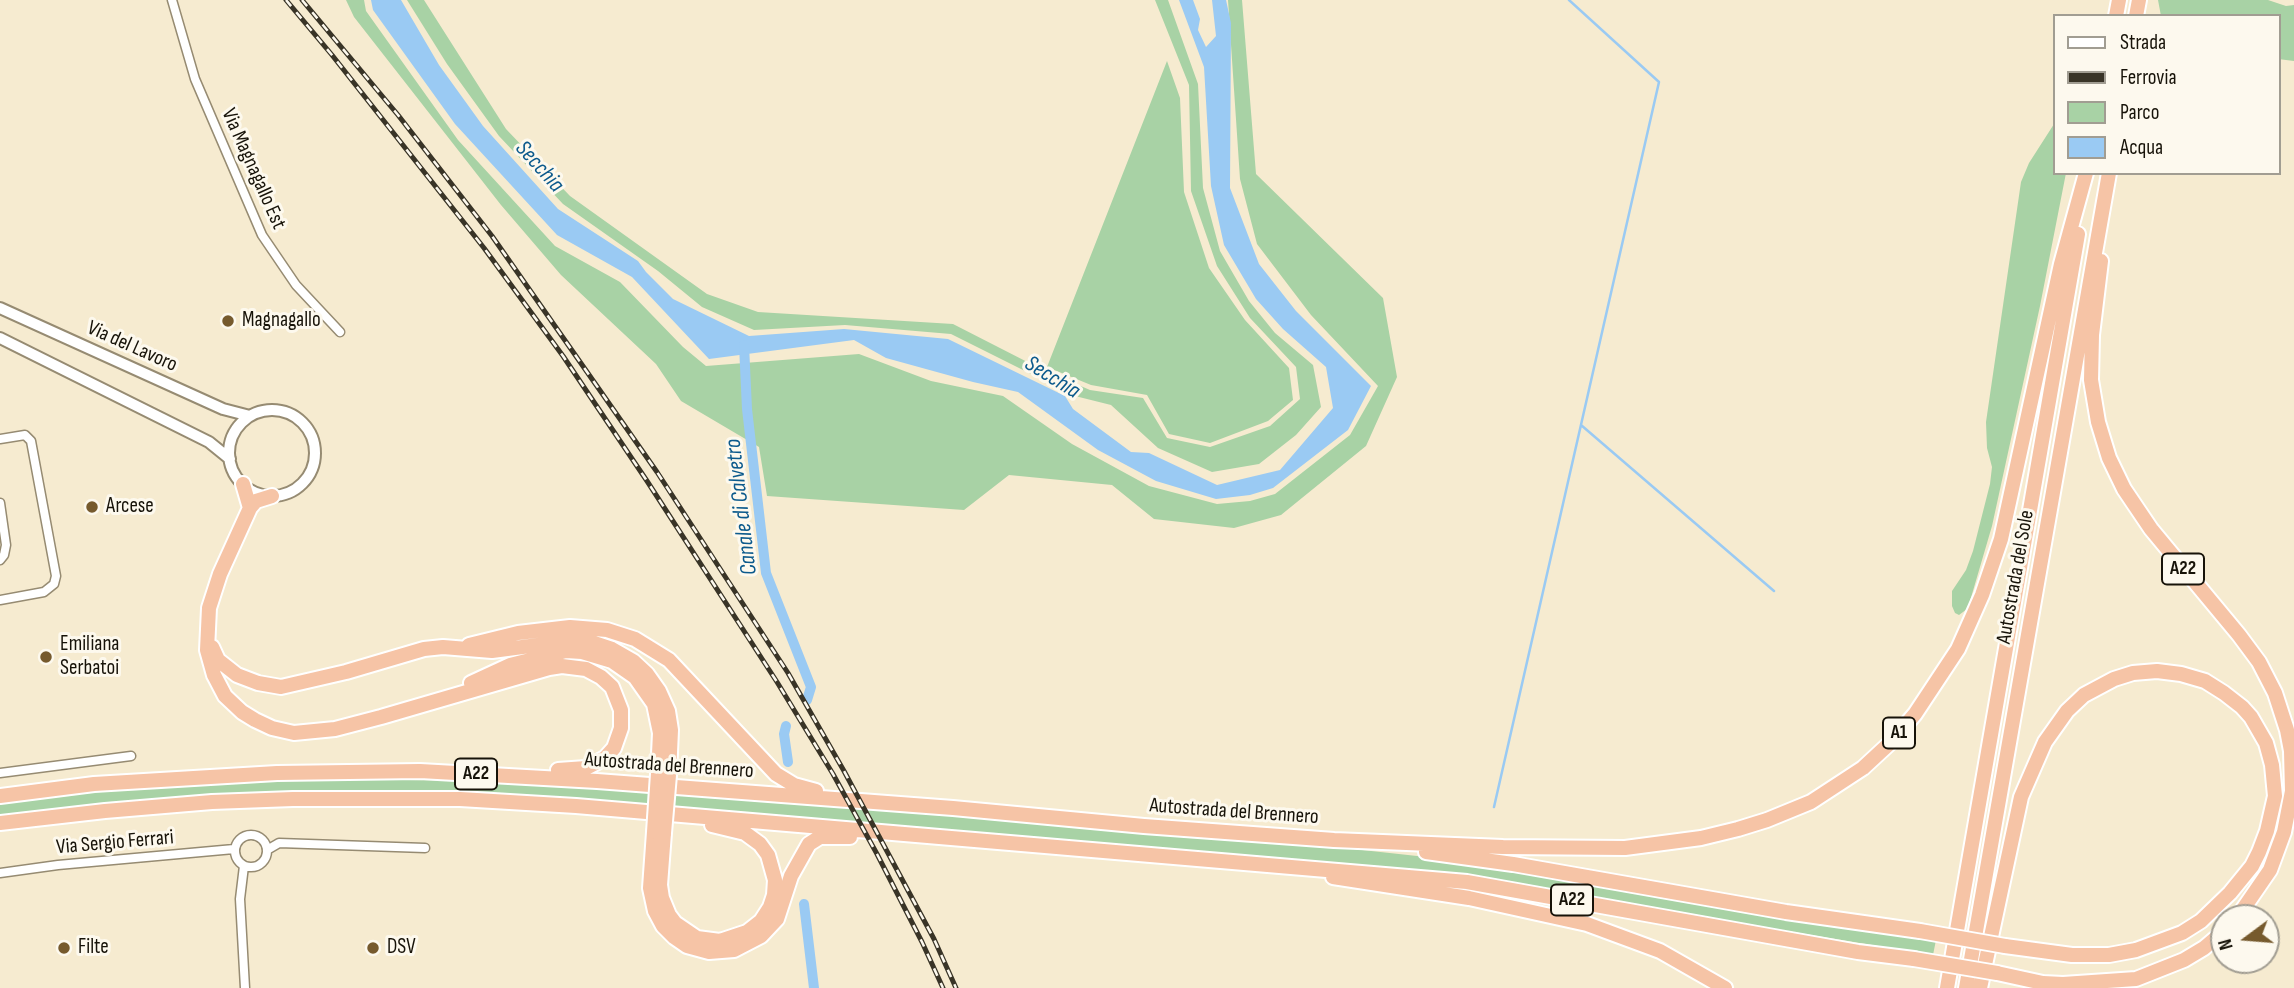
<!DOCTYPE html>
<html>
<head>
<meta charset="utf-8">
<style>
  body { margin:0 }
  #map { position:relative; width:2294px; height:988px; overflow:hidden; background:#f6ebd0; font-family:"Sofia Sans Condensed",sans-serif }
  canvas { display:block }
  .legend { position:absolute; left:2053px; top:14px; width:228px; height:161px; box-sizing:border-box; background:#fdf9ee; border:2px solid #a19d92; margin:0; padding:9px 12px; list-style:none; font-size:21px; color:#171309 }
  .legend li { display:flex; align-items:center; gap:14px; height:35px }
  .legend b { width:35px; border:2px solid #a19d92 }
  .north { position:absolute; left:2210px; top:904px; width:70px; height:70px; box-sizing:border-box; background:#fdf9ee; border:2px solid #a19d92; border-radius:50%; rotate:254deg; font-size:19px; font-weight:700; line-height:28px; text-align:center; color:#171309 }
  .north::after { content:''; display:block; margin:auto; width:24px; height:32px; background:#765a2d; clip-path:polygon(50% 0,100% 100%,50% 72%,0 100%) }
</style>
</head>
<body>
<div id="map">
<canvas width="2294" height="988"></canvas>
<ul class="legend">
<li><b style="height:9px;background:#fff"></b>Strada</li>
<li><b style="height:9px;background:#393427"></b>Ferrovia</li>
<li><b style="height:19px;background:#a8d2a5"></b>Parco</li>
<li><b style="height:19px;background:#9acaf3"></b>Acqua</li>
</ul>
<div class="north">N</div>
</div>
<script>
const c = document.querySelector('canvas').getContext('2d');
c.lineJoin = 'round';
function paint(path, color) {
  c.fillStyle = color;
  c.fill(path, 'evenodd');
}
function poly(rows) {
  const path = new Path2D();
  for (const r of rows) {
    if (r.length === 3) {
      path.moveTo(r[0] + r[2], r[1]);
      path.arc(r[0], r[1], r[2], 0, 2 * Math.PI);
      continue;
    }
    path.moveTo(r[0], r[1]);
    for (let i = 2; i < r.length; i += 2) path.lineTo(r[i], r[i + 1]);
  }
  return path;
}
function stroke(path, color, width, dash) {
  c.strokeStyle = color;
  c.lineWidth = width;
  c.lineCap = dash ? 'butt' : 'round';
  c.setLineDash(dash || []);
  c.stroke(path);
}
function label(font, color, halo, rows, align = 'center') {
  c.font = font + ' "Sofia Sans Condensed",sans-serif';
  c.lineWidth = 6;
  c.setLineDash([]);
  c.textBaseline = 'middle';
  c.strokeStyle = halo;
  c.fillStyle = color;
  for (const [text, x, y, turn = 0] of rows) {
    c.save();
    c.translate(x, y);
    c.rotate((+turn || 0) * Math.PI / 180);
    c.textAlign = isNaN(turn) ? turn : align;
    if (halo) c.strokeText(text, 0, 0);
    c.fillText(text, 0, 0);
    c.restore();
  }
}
paint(poly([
  [346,0,364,0,366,11,458,140,555,246,620,282,683,347,706,366,859,354,931,381,1003,396,1072,444,1149,486,1217,504,1250,501,1275,494,1350,435,1378,386,1311,315,1257,244,1240,179,1228,0,1242,0,1256,174,1383,298,1397,377,1366,446,1281,515,1234,528,1154,519,1112,485,1009,475,964,510,767,496,759,447,681,401,656,364,561,275,501,205,354,17],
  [407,0,424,0,506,129,570,196,707,294,758,312,953,324,1041,369,1090,390,1143,398,1167,438,1210,447,1270,426,1300,399,1296,367,1250,318,1217,266,1191,191,1189,85,1155,0,1168,0,1198,84,1203,188,1220,251,1249,301,1275,333,1313,365,1321,407,1296,435,1259,464,1212,472,1158,448,1111,405,1075,396,951,334,845,325,754,330,702,307,658,271,563,204,499,136,447,64],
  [2158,0,2268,0,2286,6,2294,5,2294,61,2278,59,2278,16,2161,16],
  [1167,61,1180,98,1184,192,1209,268,1245,320,1289,368,1293,400,1268,421,1210,443,1169,434,1147,395,1091,385,1047,367],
  [2054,124,2054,173,2066,173,2040,306,1992,526,1970,601,1967,609,1959,615,1955,613,1952,606,1952,591,1966,570,1973,551,1990,484,1992,467,1987,448,1986,422,2021,182,2029,163],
  [318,779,503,781,687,793,1298,843,1472,862,1936,940,1933,955,1470,879,1313,861,686,809,317,795,0,819,0,802,131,789]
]), '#a8d2a5');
paint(poly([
  [371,0,401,0,439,65,483,126,558,209,638,261,646,272,673,299,749,336,844,329,948,339,1065,396,1073,409,1131,452,1149,453,1217,485,1280,470,1333,408,1326,367,1283,329,1256,299,1224,245,1211,186,1204,67,1179,0,1193,0,1200,19,1198,30,1206,47,1216,36,1212,0,1226,0,1231,23,1230,188,1259,264,1296,311,1371,386,1348,430,1273,488,1250,495,1216,499,1156,481,1098,450,1018,392,973,382,886,358,854,340,709,359,632,277,557,235,455,124,373,10]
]), '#9acaf3');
stroke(poly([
  [1581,425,1774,591],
  [1494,807,1659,82,1569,0]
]), '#9acaf3', 2.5);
stroke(poly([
  [744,345,747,409,766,573,811,687,807,700],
  [786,726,784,734,788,762],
  [804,904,814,988]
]), '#9acaf3', 10);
const street = poly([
  [172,0,195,79,262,235,296,285,340,332],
  [0,439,25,435,31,441,56,576,54,584,44,592,0,600],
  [0,503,6,545,4,555,0,560],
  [0,773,131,756],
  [251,851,16],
  [267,850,279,843,425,848],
  [244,866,240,899,245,988],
  [0,873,58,865,234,849]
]);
const secondary = poly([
  [0,308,223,409,250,416],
  [0,338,209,442,230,459],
  [272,453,43]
]);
const highway = poly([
  [2116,16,2119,0],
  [2136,16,2139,0],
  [2101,261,2092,335,2091,380,2098,422,2109,458,2124,489,2151,529,2239,635,2259,662,2275,693,2287,730,2291,751,2292,791,2284,832,2270,870,2237,918],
  [243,484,250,508],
  [272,496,256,501,250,508,220,574,209,608,207,650,214,675,225,696,242,712,255,720,272,728,294,733,335,729,381,717,549,668,562,666,586,669,601,677,612,687,621,710,621,728,614,748,605,758,586,768,558,770],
  [469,645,518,633,570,627,607,630,635,639,669,660,776,774,794,785,816,791],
  [212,647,218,660,237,675,258,683,281,687,346,672,424,649,443,647,492,651,568,641,591,642,612,649,633,661,647,674,659,691,668,711,671,730,669,775],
  [471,683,510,665,566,651,582,652,612,661,635,677,654,704,660,733,658,774],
  [0,796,94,784,277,773,420,771,597,781,953,808,1144,826,1334,840,1503,847,1625,848,1701,838,1738,829,1767,820,1811,802,1863,768,1890,743,1915,714,1958,649,1982,595,2001,539,2061,264,2086,173],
  [0,823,105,811,212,802,293,799,460,799,576,806,1467,882,1858,952,1914,959],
  [654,832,650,888,655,911,663,926,674,937,687,946,709,952,734,950,761,936,777,919,791,876,809,844,820,837,850,837],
  [664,833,660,885,662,898,669,915,675,923,697,938,720,941,747,932,761,921,770,907,774,895,775,880,768,855,760,844,745,833,712,825],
  [1426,852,1513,864,1786,912,1920,931],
  [1333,877,1469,898,1587,924,1660,951,1725,988],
  [1997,973,2043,983,2063,984,2136,979,2184,960,2204,948,2224,931],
  [1947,988,2078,234],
  [1966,988,2109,173],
  [1980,988,2021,797,2045,742,2067,711,2084,695,2114,679,2133,673,2157,671,2181,674,2205,681,2224,693,2242,707,2251,717,2266,743,2272,765,2275,796,2267,831,2259,852,2252,866,2230,893,2201,921,2182,933,2136,950,2109,955,2072,955,2005,946]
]);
stroke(street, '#968b72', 11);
stroke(secondary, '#968b72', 14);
stroke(highway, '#fff', 18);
stroke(street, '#fff', 8);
stroke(secondary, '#fff', 10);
stroke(highway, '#f6c4a6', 14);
const rail = poly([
  [286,0,332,55,484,248,563,356,647,481,777,682,833,774,877,854,922,942,943,988],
  [302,0,398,115,492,236,657,472,788,673,844,771,934,939,956,988]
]);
stroke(rail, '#393427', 5);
stroke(rail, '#fdf9ee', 2.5, [8]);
const highwayBridge = poly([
  [654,832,658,774],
  [664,833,669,775],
  [1920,931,2005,946],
  [1914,959,1997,973]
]);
stroke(highwayBridge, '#fff', 18, []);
stroke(highwayBridge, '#f6c4a6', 14);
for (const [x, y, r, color] of [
  [228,321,7,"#765a2d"],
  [92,507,7,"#765a2d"],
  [46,657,7,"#765a2d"],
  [64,948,7,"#765a2d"],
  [373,948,7,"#765a2d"]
]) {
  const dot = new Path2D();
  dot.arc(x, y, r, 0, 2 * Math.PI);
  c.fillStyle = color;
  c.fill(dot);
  stroke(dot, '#fdf9ee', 2.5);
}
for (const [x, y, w] of [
  [2183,569,42],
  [1899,733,32],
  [476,774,42],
  [1572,900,42]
]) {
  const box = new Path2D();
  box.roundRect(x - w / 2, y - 15.5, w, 31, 5);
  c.fillStyle = '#fdf9ee';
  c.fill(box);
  stroke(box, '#171309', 2);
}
label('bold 19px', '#171309', null, [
  ["A22",2183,569],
  ["A1",1899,733],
  ["A22",476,774],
  ["A22",1572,900]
]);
label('21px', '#171309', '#fdf9ee', [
  ["Via Magnagallo Est",253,169,66],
  ["Via del Lavoro",132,347,24],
  ["Autostrada del Sole",2016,577,-80],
  ["Autostrada del Brennero",669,766,4],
  ["Autostrada del Brennero",1234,812,4],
  ["Via Sergio Ferrari",115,843,-5]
]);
label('21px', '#171309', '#fdf9ee', [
  ["Magnagallo",242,321],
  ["Arcese",106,507],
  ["Emiliana",60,645],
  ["Serbatoi",60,669],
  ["Filte",78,948],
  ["DSV",387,948]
], 'left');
label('italic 23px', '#0c5a8c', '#fdf9ee', [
  ["Secchia",539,167,48],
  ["Secchia",1052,378,32],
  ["Canale di Calvetro",742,507,-97]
]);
</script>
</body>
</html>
